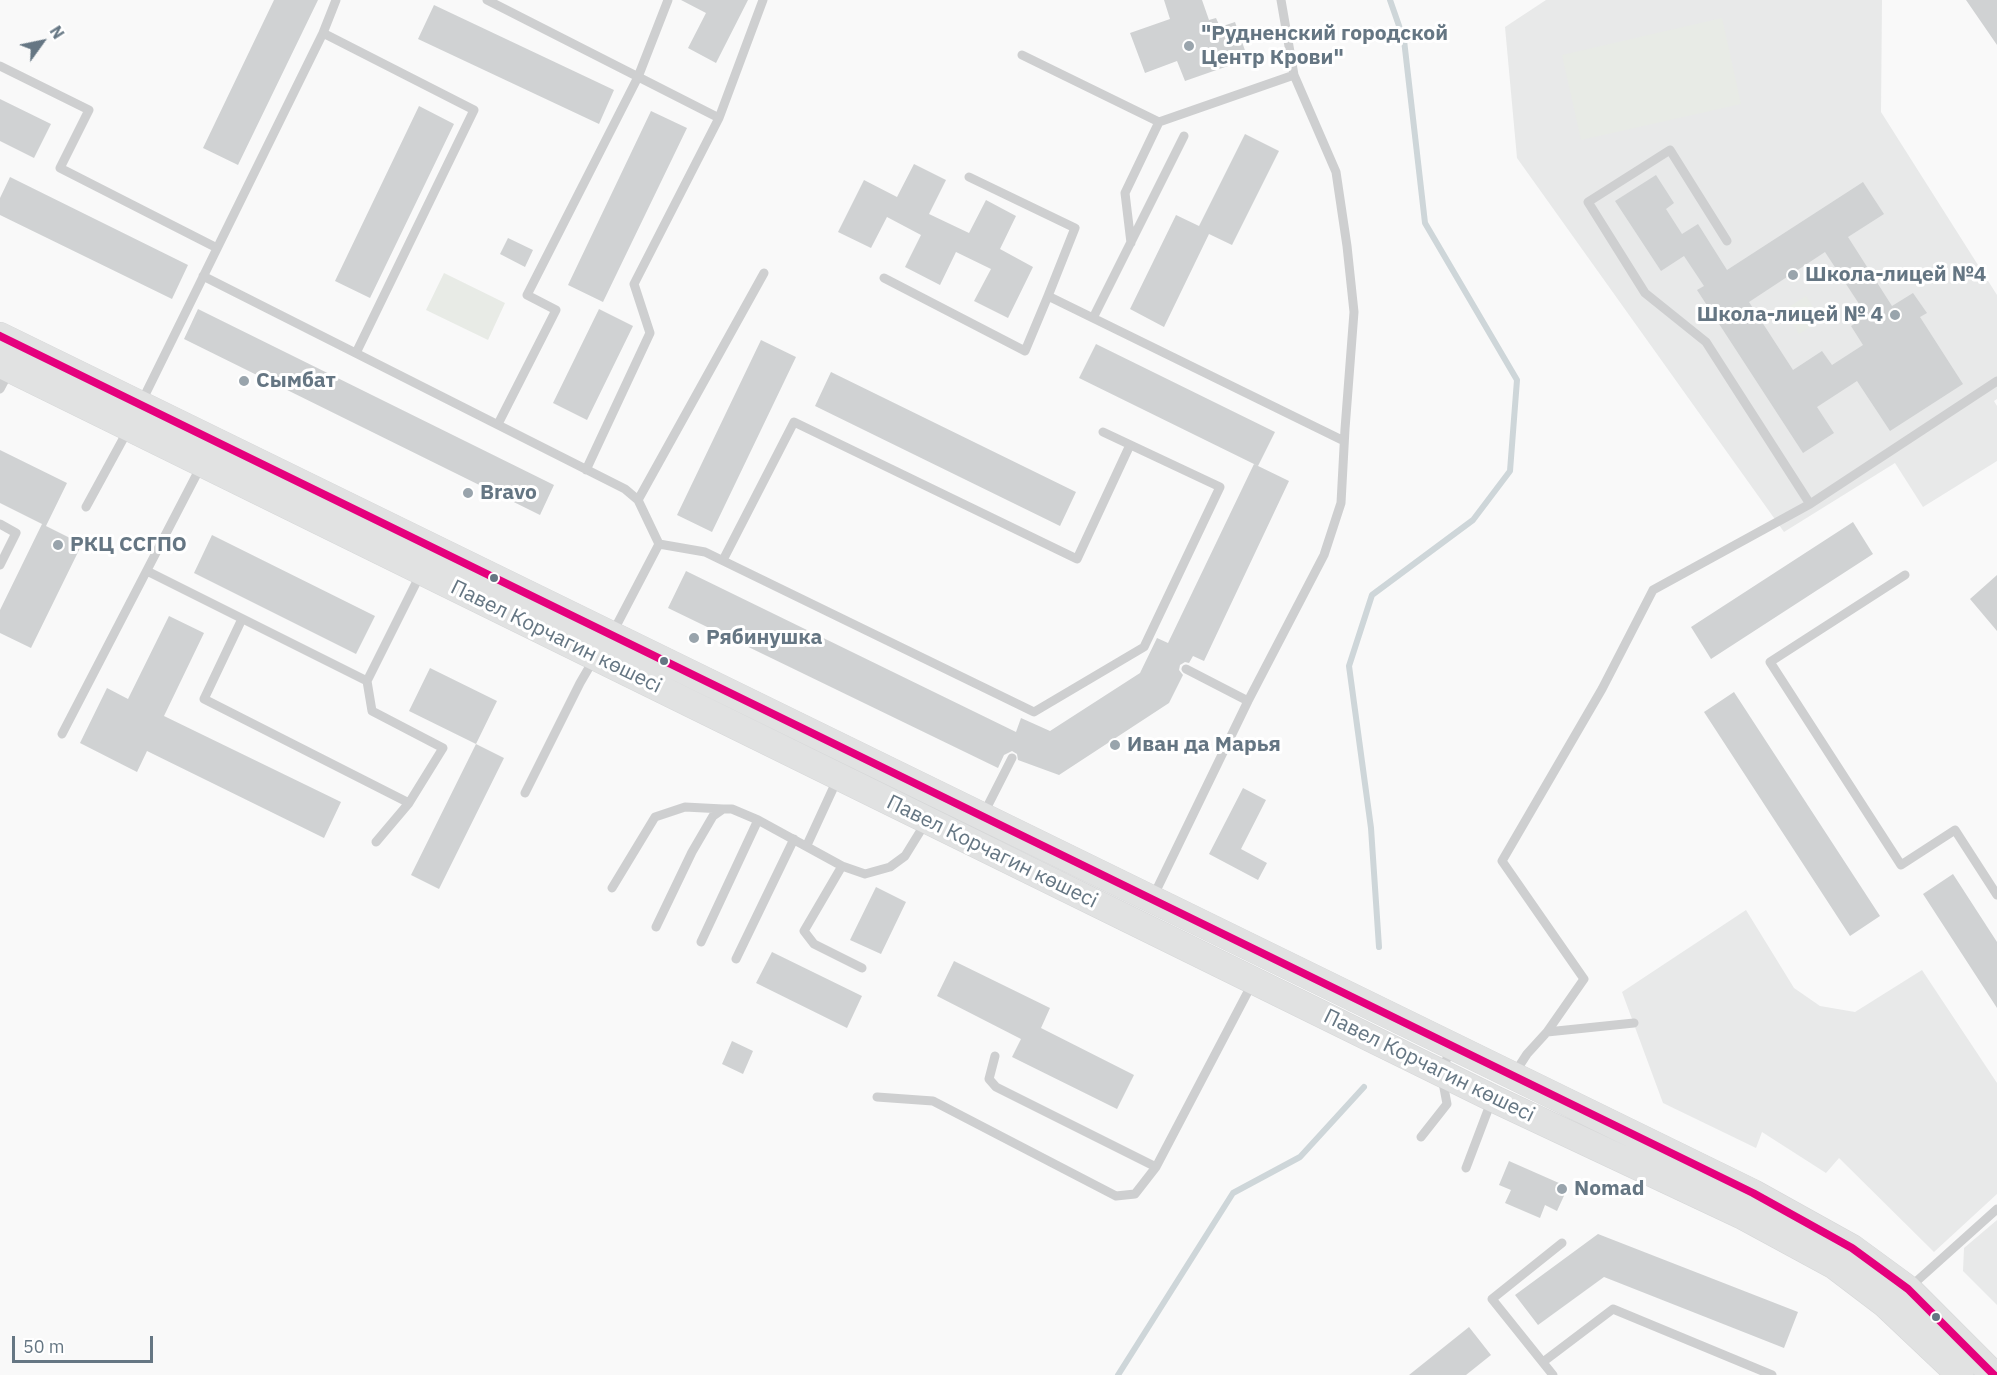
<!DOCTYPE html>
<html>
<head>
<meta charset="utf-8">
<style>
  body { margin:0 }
  #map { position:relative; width:1997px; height:1375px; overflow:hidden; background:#f9f9f9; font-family:"IBM Plex Sans",sans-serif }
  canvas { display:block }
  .north { position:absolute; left:12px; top:12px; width:60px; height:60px; -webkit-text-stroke:4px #fff; paint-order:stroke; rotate:57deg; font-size:16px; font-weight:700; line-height:24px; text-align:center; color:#657683 }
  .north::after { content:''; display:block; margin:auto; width:21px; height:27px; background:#657683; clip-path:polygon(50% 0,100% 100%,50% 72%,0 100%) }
  .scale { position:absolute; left:12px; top:1336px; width:141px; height:27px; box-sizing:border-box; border:3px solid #657683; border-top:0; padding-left:8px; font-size:18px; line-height:21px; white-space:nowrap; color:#657683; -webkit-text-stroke:4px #fff; paint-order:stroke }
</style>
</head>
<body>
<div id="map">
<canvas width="1997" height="1375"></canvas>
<div class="north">N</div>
<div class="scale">50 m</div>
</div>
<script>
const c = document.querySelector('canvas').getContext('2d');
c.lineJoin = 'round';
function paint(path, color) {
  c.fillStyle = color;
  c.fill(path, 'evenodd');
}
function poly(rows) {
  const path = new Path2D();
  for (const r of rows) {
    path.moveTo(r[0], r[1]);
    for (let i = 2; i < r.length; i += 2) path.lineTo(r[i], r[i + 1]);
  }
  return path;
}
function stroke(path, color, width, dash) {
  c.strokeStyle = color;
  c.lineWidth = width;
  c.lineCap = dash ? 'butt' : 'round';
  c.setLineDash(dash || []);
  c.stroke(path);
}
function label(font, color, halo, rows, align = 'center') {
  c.font = font + ' "IBM Plex Sans",sans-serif';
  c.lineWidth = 6;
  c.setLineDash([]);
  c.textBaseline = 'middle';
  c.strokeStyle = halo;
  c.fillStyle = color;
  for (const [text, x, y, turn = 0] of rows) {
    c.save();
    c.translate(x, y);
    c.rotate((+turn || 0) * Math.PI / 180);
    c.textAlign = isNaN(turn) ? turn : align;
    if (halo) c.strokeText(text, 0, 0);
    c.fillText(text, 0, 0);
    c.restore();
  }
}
paint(poly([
  [1546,0,1882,0,1881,112,1997,295,1997,399,1994,401,1997,406,1997,461,1923,507,1895,463,1784,532,1517,158,1505,27],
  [1746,910,1794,988,1820,1006,1855,1012,1922,970,1997,1083,1997,1194,1934,1252,1839,1158,1826,1173,1762,1132,1756,1148,1663,1103,1622,992],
  [1997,1220,1997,1305,1963,1271,1964,1248]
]), '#e8e9e9');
paint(poly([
  [1722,18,1741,104,1581,140,1562,55],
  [444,273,505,303,488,340,426,310],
  [1806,296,1821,320,1799,334,1784,310]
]), '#e8ebe6');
stroke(poly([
  [1379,947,1371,828,1349,666,1372,595,1473,520,1510,471,1517,380,1425,223,1404,40,1390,0],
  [1118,1375,1233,1193,1300,1157,1364,1087]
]), '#ced6d9', 6);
paint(poly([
  [274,0,318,0,238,165,203,148],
  [681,0,748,0,716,63,688,48,706,13],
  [1164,0,1202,0,1209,20,1216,18,1220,27,1235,22,1248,59,1185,81,1177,61,1145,73,1130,33,1170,19],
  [1966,0,1997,0,1997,45],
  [434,5,614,90,599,124,418,39],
  [0,99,51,124,34,158,0,141],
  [419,106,454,124,370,298,335,281],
  [651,111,687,128,603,302,568,285],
  [1245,134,1279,151,1232,245,1209,234,1164,327,1130,309,1176,215,1199,226],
  [914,164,946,180,929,214,969,233,986,200,1016,216,1000,249,1033,267,1008,318,974,301,991,269,956,252,940,285,905,267,921,235,887,217,871,248,838,232,864,180,897,197],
  [1656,175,1674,203,1666,209,1682,234,1698,224,1727,270,1863,182,1884,214,1848,237,1892,306,1913,293,1927,313,1920,317,1963,384,1890,431,1857,381,1817,407,1834,433,1803,453,1697,290,1704,286,1684,256,1661,271,1615,201],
  [1825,252,1867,316,1851,326,1863,345,1832,365,1822,351,1793,370,1749,302],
  [10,177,188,265,172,299,0,215,0,198],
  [508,238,533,250,525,267,500,254],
  [198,309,554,485,540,515,184,339],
  [599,309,633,326,587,420,553,403],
  [761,340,796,357,712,532,677,515],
  [1096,344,1275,432,1258,466,1079,378],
  [831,372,1076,492,1060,526,815,406],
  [0,450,67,483,46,526,0,503],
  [1254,464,1289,481,1204,661,1193,656,1189,663,1185,662,1180,665,1179,670,1183,675,1169,703,1059,775,1018,760,1017,754,1012,751,1004,755,998,768,668,608,686,571,1016,732,1021,718,1050,731,1140,673,1157,638,1168,643],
  [1853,522,1873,554,1711,659,1691,627],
  [42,524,82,544,31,648,0,633,0,610],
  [212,535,375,616,356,654,194,573],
  [1997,575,1997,631,1970,599],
  [169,616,204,633,164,716,341,802,324,838,147,751,137,772,80,743,107,688,128,699],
  [430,668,497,701,476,744,409,711],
  [1734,692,1880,916,1850,936,1704,712],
  [476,744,504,758,439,889,411,875],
  [1243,788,1266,800,1241,849,1267,863,1258,880,1209,854],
  [1953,874,1997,942,1997,1008,1923,894],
  [876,887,906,902,881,954,850,940],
  [772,952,862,996,847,1028,756,983],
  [954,961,1050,1008,1041,1028,1134,1075,1117,1109,1012,1057,1021,1039,937,996],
  [732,1041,753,1051,743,1074,722,1064],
  [1509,1161,1568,1187,1557,1211,1545,1205,1540,1218,1505,1203,1511,1190,1499,1185],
  [1598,1234,1798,1312,1784,1348,1604,1277,1538,1325,1515,1295],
  [1469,1327,1491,1355,1466,1375,1409,1375]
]), '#d0d2d3');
const secondary = poly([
  [0,336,1753,1193,1852,1248,1908,1289,1994,1375],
  [0,364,1492,1098,1741,1215,1835,1266,1885,1304,1960,1375]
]);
stroke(secondary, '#d5d6d7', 28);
stroke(poly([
  [487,0,719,118],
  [323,33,474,110,356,353],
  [1022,55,1159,122],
  [0,66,89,110,60,168,217,248],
  [969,177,1075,228,1048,296,1344,441],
  [1727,241,1670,150,1588,202,1645,293,1706,342,1810,504],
  [1131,243,1125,193,1159,122,1294,75],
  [203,276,625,489,638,500,659,544,705,552,1034,712,1144,647,1220,487,1103,432],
  [884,278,1025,351,1048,296],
  [1093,318,1184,136],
  [0,389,9,372],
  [141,403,323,33,336,0],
  [498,424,556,310,527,295,638,77,668,0],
  [586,470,650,333,634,284,719,118,763,0],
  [638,500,764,273],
  [86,507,128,430],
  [0,524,16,533,0,565],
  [723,560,794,422,1077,559,1130,445],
  [147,571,367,681,372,711,443,748,409,803,376,842],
  [1905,575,1770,662,1901,865,1955,830,1997,895],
  [242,619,204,699,409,803],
  [613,632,659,544],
  [1186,669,1248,701],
  [367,681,421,573],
  [62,734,201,466],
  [525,793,580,683,594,659],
  [983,815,1012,758],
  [807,845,837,780],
  [842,866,804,931,814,944,862,968],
  [612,888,655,817,685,807,723,809],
  [1153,897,1248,701,1324,555,1341,503,1345,429,1354,312,1347,246,1336,172,1294,75,1281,0],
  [656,927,692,852,713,816,723,809,732,809,758,820,842,866,865,874,890,867,905,856,926,822],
  [701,942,758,820],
  [736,959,794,839],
  [1547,1032,1634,1023],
  [995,1056,989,1079,996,1087,1156,1167],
  [1514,1074,1527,1054,1547,1032,1584,979,1502,861,1602,689,1653,590,1810,504,1997,381],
  [877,1097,933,1101,1116,1196,1135,1194,1156,1167,1253,982],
  [1421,1137,1447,1104,1441,1072,1451,1049],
  [1466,1168,1491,1102],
  [1909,1288,1997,1209],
  [1543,1362,1613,1309,1772,1375],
  [1553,1375,1492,1299,1562,1243]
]), '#cecfd0', 9);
stroke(secondary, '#e1e2e2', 27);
stroke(poly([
  [0,336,1753,1193,1852,1248,1908,1289,1994,1375]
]), '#e5007d', 8);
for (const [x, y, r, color] of [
  [1189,46,6,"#99a4ac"],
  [1793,275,6,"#99a4ac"],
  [1895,315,6,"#99a4ac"],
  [244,381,6,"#99a4ac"],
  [468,493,6,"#99a4ac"],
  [58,545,6,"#99a4ac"],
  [494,578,5,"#657683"],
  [694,638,6,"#99a4ac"],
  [664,661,5,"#657683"],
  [1115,745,6,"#99a4ac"],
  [1562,1189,6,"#99a4ac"],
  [1936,1317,5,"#657683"]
]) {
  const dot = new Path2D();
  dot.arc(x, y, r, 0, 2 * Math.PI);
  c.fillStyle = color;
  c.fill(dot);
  stroke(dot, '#fff', 2);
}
label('bold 21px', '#657683', '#fff', [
  ["\"Рудненский городской",1201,34],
  ["Центр Крови\"",1201,58],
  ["Школа-лицей №4",1805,275],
  ["Школа-лицей № 4",1883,315,"right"],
  ["Сымбат",256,381],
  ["Bravo",480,493],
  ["РКЦ ССГПО",70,545],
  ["Рябинушка",706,638],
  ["Иван да Марья",1127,745],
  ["Nomad",1574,1189]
], 'left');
label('21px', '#657683', '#fff', [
  ["Павел Корчагин көшесі",556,637,26],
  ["Павел Корчагин көшесі",992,852,26],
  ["Павел Корчагин көшесі",1429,1066,26]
]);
</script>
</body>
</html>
